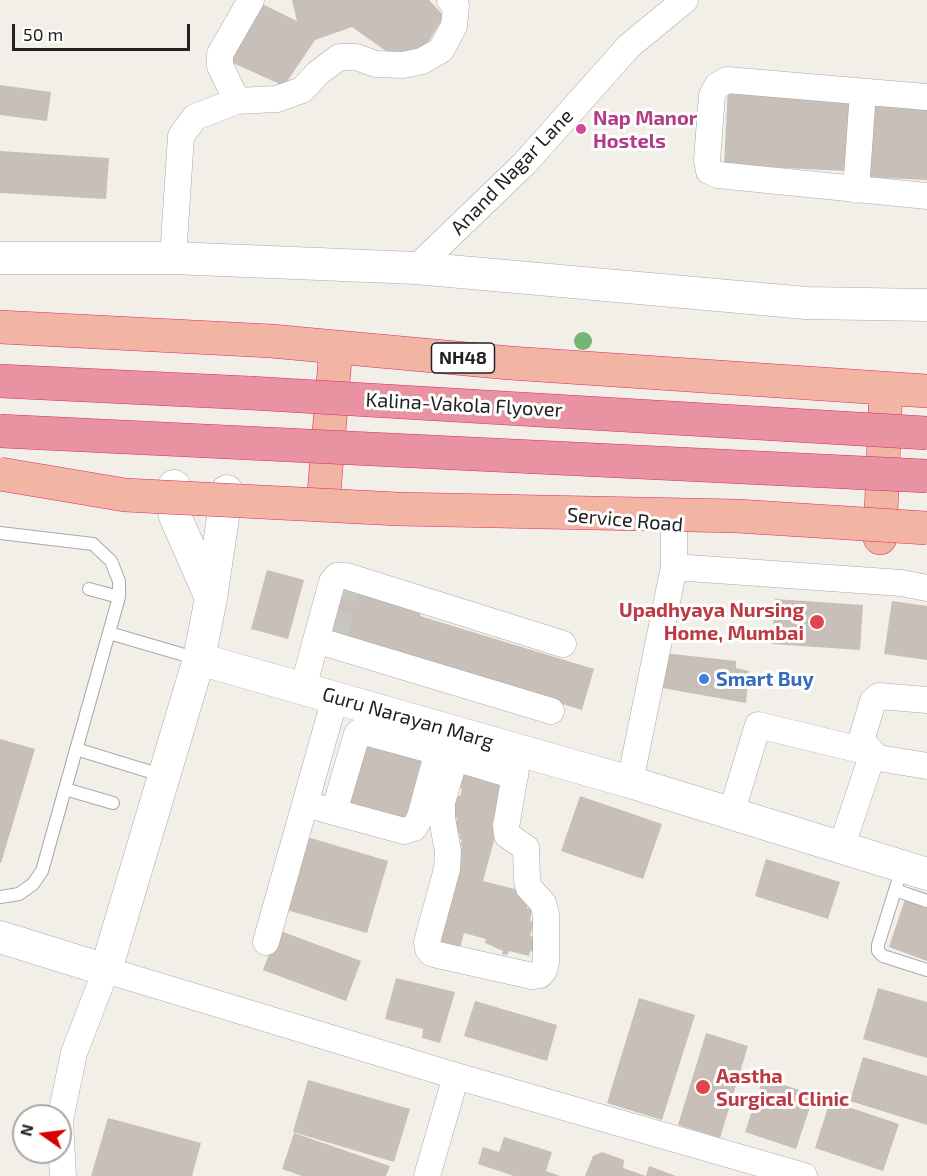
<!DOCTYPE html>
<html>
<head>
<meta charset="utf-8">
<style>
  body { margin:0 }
  #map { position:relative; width:927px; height:1176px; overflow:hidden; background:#f2efe9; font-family:"Exo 2",sans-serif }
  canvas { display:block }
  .north { position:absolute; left:12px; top:1104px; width:60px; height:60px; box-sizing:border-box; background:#fff; border:2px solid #a7a7a7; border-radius:50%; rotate:284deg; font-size:16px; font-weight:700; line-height:24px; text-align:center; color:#222 }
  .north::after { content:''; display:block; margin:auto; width:21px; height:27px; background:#d40000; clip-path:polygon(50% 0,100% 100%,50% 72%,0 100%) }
  .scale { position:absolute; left:12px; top:24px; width:178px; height:27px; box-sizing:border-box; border:3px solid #222; border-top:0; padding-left:8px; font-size:18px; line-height:21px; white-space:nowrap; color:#222; -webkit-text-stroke:4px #fff; paint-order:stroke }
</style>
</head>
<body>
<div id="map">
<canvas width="927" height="1176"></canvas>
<div class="north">N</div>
<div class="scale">50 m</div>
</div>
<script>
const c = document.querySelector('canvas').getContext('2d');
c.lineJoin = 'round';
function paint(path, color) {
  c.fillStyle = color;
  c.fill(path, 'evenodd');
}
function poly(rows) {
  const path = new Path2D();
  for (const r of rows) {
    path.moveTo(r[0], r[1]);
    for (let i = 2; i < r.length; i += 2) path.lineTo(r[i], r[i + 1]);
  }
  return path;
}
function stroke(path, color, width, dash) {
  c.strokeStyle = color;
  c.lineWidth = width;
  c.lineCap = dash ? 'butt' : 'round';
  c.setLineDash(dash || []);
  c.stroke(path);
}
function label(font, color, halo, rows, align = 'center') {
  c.font = font + ' "Exo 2",sans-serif';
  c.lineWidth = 6;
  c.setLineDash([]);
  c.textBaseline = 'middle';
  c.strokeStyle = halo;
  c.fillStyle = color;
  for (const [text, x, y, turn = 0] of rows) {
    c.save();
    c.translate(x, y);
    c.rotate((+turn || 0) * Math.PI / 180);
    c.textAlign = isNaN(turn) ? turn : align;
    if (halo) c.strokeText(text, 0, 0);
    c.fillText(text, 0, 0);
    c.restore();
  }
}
paint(poly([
  [292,0,429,0,444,16,420,56,393,56,352,27,315,40,284,86,222,58,258,2,297,21],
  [0,85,51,92,47,121,0,115],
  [728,87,850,93,846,171,724,165],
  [868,101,927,103,927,180,864,177],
  [0,151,109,158,106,199,0,193],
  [267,570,304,580,288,639,251,629],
  [340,583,422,608,420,616,594,669,582,710,325,632],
  [775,599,863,605,860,650,772,644],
  [892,601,927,606,927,660,884,654],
  [664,653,736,661,736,668,749,671,746,703,657,687],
  [360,735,429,756,410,822,340,801],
  [0,739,35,749,1,863,0,863],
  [461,766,504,778,492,825,498,826,483,881,531,893,527,908,532,909,530,921,534,922,530,936,540,939,537,953,530,951,529,956,509,951,507,955,502,954,503,951,485,943,486,939,464,933,460,948,439,941,462,846,460,845,462,840,459,839,460,834,454,832,457,818,448,815,453,795,460,796,462,789,456,787],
  [580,796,662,824,643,879,561,851],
  [304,836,388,861,367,933,283,909],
  [766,859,840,882,828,919,755,896],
  [905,899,927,906,927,961,889,947],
  [278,930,361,961,346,1001,263,970],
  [396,978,455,992,440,1043,422,1038,423,1029,385,1019],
  [878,988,927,1002,927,1058,863,1039],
  [639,998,695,1015,662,1120,607,1103],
  [475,1001,557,1025,547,1061,464,1036],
  [706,1033,748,1046,720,1138,678,1125],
  [863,1057,927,1076,927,1125,850,1101],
  [763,1078,814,1095,796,1149,745,1132],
  [308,1080,410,1109,394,1162,293,1132],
  [830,1101,899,1124,883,1171,815,1148],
  [108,1118,201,1143,192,1176,91,1176],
  [294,1133,390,1166,386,1176,302,1176,282,1169],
  [504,1137,552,1152,546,1171,560,1176,514,1176,478,1164,483,1147,499,1152],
  [602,1152,624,1160,623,1168,646,1176,585,1176,593,1156],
  [649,1166,676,1176,646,1176]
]), '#c7bfb8');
stroke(poly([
  [334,637,348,584]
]), '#c8c6c1', 26, [26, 13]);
const service = poly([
  [0,533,93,544,111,561,119,581,119,597,42,871,33,884,19,894,0,897],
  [89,589,119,597],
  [109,633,198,659],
  [76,749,164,776],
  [65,789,113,803],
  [902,868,878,945,878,951,883,956,927,970],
  [895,890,927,901]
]);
const minor = poly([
  [927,97,727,80,717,86,712,95,707,160,709,171,718,175,927,196],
  [237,101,220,66,220,54,251,0],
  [856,190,863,92],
  [173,258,181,136,195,117,237,101,277,99,302,90,318,73,339,57,356,57,376,64,403,65,422,61,441,50,454,26,456,6,450,0],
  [416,268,525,163,629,46,685,0],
  [674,567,901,583,927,588],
  [316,640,551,711],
  [303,688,332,582,337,576,346,576,563,644],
  [462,734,442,802,442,818,448,852,447,869,427,942,428,949,431,953,438,955,532,976,540,975,544,970,546,962,546,915,543,903,529,888,527,880,526,848,507,835,506,827,519,750],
  [872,757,927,766],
  [455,758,515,776],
  [630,782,674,567,674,524],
  [305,804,404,831,414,828,420,817,444,729],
  [334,812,357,734,361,731,438,752],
  [731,814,758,725,873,753],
  [841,848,873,753,861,741,873,701,879,696,927,700],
  [266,942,335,698],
  [63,1176,60,1120,74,1053,106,970,456,1076,804,1176],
  [427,1176,456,1076]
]);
const tertiary = poly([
  [0,258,173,258,416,268,806,303,927,305],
  [174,486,175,516,211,598],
  [199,659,630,782,927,874],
  [0,937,106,970,199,659,211,598,227,491]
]);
const trunk = poly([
  [0,327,271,341,510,363,927,391],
  [324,493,336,347],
  [880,538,886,388]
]);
const motorway = poly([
  [0,381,250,393]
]);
stroke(service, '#a9a9a9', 14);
stroke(minor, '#a9a9a9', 27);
stroke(tertiary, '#a9a9a9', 33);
stroke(trunk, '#dc2a67', 34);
stroke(motorway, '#dc2a67', 34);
stroke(service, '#fff', 12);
stroke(minor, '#fff', 26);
stroke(tertiary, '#fff', 32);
stroke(trunk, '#f2b4a3', 33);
stroke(motorway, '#e892a2', 33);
const trunkBridge = poly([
  [0,474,125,495,398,509,737,516,927,528]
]);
const motorwayBridge = poly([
  [250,393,927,433],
  [0,431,927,476]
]);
stroke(trunkBridge, '#dc2a67', 34, []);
stroke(motorwayBridge, '#dc2a67', 34, []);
stroke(trunkBridge, '#f2b4a3', 33);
stroke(motorwayBridge, '#e892a2', 33);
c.fillStyle = '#74b475';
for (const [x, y] of [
  [583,341]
]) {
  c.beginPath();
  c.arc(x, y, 9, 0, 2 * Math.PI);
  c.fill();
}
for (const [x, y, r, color] of [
  [581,129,6,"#d1479c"],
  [817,622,8,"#e0444e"],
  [704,679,6,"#3f7fe0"],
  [703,1087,8,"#e0444e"]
]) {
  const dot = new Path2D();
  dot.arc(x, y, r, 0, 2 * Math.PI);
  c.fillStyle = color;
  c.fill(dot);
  stroke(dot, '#fff', 2);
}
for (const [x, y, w] of [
  [463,358,63]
]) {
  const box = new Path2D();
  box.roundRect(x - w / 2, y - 15, w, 30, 4.5);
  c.fillStyle = '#fff';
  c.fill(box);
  stroke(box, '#222', 1.5);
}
label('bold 18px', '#222', null, [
  ["NH48",463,358]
]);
label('bold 20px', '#b23c85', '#fff', [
  ["Nap Manor",593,118],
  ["Hostels",593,141]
], 'left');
label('20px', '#222', '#fff', [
  ["Anand Nagar Lane",512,172,-46],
  ["Kalina-Vakola Flyover",464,405,3],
  ["Service Road",625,520,5],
  ["Guru Narayan Marg",408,718,16]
]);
label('bold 20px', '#be3a42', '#fff', [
  ["Upadhyaya Nursing",804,610],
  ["Home, Mumbai",804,633],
  ["Aastha",716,1076,"left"],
  ["Surgical Clinic",716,1099,"left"]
], 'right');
label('bold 20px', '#366cbe', '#fff', [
  ["Smart Buy",716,679]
], 'left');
</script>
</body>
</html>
